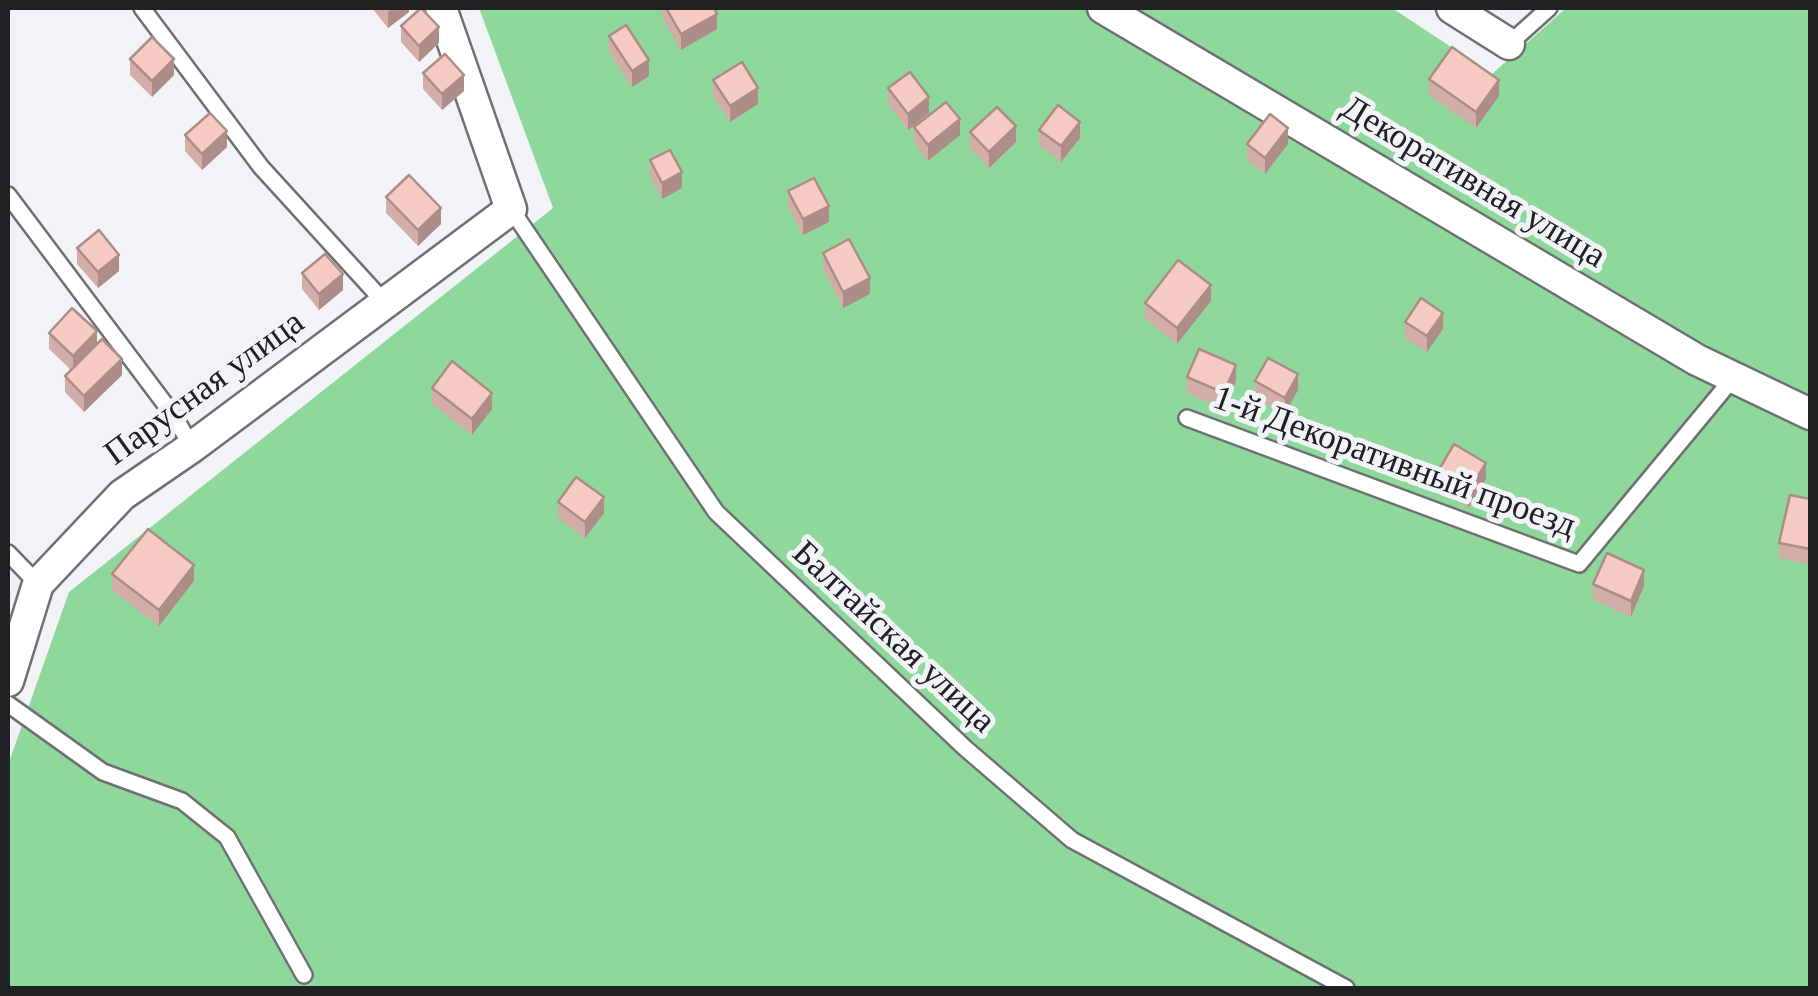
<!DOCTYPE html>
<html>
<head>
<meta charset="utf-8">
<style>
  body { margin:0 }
  #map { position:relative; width:1818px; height:996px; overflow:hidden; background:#f1f3f6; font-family:Georgia,serif }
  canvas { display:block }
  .frame { position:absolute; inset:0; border:10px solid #202122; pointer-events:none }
</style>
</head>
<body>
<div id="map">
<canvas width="1818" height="996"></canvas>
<div class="frame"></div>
</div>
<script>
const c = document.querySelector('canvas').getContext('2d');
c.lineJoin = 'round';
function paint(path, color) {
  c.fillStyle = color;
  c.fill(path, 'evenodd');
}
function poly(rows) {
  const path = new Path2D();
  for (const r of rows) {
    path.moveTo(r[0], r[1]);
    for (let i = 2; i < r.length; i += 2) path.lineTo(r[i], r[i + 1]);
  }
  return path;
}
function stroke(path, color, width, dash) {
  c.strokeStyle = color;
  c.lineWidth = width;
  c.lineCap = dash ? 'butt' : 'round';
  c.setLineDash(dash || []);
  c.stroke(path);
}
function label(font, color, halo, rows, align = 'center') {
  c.font = font + ' Georgia,serif';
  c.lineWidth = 10;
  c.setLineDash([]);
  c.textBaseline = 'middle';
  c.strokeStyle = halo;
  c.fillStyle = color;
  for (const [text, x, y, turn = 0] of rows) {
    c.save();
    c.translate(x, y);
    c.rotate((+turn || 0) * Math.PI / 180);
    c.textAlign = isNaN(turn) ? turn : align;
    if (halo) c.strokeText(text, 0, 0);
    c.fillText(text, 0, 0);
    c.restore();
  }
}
paint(poly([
  [479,8,1392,8,1492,74,1566,8,1810,8,1810,988,8,988,8,765,69,592,553,208]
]), '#8ed89c');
const service = poly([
  [142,8,261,167,386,304],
  [1509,44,1549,8],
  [8,195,174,416,192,447],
  [511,209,716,512,965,748,1072,840,1346,988],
  [1187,418,1579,564,1734,377],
  [8,553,38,584],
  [8,704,103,772,182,801,227,837,304,975]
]);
const minor = poly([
  [1103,8,1697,360,1810,414],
  [1452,8,1509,44],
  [8,681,38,584,122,495,192,447,511,209,441,8]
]);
stroke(service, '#6f7074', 20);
stroke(minor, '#6f7074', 35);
stroke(service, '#fff', 15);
stroke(minor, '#fff', 30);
paint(poly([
  [372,8,409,8,409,12,388,28],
  [662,8,714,8,717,29,681,50,662,17],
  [401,26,439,43,419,62,401,42],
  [609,36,649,76,632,87,609,52],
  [130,59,174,75,152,97,130,75],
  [423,73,464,91,442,110,423,89],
  [1429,79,1499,96,1476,128,1429,95],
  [713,80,758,104,730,122,713,96],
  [888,88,929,113,908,130,888,104],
  [914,127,960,135,928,161,914,143],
  [1039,130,1080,138,1061,162,1039,145],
  [970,132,1016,142,989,168,970,148],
  [185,135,227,147,202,170,185,151],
  [1247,144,1288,144,1265,174,1247,160],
  [650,160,682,188,662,199,650,176],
  [788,191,829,222,803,235,788,207],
  [386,197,441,224,418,246,386,213],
  [77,248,119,271,98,288,77,264],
  [823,253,870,294,843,308,823,269],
  [302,273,343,290,319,310,302,289],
  [1211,301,1177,344,1145,319,1145,303],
  [1405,322,1443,329,1427,352,1405,338],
  [49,333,97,344,122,375,84,412,65,392,65,376,71,370,49,349],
  [1187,377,1236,381,1224,409,1187,393],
  [1255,381,1298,390,1285,414,1255,397],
  [432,388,492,409,472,435,432,404],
  [1437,473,1486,479,1468,508,1437,489],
  [1810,499,1810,565,1779,558,1779,543],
  [558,502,604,513,585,538,558,518],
  [112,574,194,581,159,626,112,590],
  [1593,584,1644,586,1631,617,1593,600]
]), '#d3aea8');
paint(poly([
  [394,8,409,8,409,12,388,28,388,12],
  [717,14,717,29,681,50,681,34],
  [439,27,439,43,419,62,419,46],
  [174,59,174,75,152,97,152,81],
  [649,60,649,76,632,87,632,71],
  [464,75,464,91,442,110,442,94],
  [1499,80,1499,96,1476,128,1476,112],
  [758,88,758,104,730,122,730,106],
  [929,97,929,113,908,130,908,114],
  [960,119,960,135,928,161,928,145],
  [1080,122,1080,138,1061,162,1061,146],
  [1016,126,1016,142,989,168,989,152],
  [1288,128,1288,144,1265,174,1265,158],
  [227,131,227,147,202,170,202,154],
  [682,172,682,188,662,199,662,183],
  [829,206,829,222,803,235,803,219],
  [441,208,441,224,418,246,418,230],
  [119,255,119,271,98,288,98,272],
  [343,274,343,290,319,310,319,294],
  [870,278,870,294,843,308,843,292],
  [1211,285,1211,301,1177,344,1177,328],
  [1443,313,1443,329,1427,352,1427,336],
  [97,331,97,347,73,372,73,356],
  [122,359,122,375,84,412,84,396],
  [1236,365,1236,381,1224,409,1224,393],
  [1298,374,1298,390,1285,414,1285,398],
  [492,393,492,409,472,435,472,419],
  [1486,463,1486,479,1468,508,1468,492],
  [604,497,604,513,585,538,585,522],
  [194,565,194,581,159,626,159,610],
  [1644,570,1644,586,1631,617,1631,601]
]), '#ac8d88');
const building = poly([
  [421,8,439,27,419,46,401,26,421,8],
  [666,8,714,8,717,14,681,34,666,8],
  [626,25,649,60,632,71,609,36,626,25],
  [152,37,174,59,152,81,130,59,152,37],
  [1452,47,1499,80,1476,112,1429,79,1452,47],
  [445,54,464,75,442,94,423,73,445,54],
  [742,62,758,88,730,106,713,80,742,62],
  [910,72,929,97,908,114,888,88,910,72],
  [946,102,960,119,928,145,914,127,946,102],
  [1058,105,1080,122,1061,146,1039,130,1058,105],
  [997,107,1016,126,989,152,970,132,997,107],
  [210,113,227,131,202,154,185,135,210,113],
  [1270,114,1288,128,1265,158,1247,144,1270,114],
  [670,150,682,172,662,183,650,160,670,150],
  [409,175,441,208,418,230,386,197,409,175],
  [814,178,829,206,803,219,788,191,814,178],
  [99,230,119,255,98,272,77,248,99,230],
  [849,239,870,278,843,292,823,253,849,239],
  [325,254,343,274,319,294,302,273,325,254],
  [1178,260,1211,285,1177,328,1145,303,1178,260],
  [1421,298,1443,313,1427,336,1405,322,1421,298],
  [72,308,97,331,73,356,49,333,72,308],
  [102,339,122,359,84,396,65,376,102,339],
  [1199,349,1236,365,1224,393,1187,377,1199,349],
  [1268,358,1298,374,1285,398,1255,381,1268,358],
  [452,361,492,393,472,419,432,388,452,361],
  [1454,444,1486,463,1468,492,1437,473,1454,444],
  [576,477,604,497,585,522,558,502,576,477],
  [1790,495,1810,499,1810,549,1779,543,1790,495],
  [148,529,194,565,159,610,112,574,148,529],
  [1607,553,1644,570,1631,601,1593,584,1607,553]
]);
paint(building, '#f5cac3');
stroke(building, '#ac8d88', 2.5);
label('35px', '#202122', '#f1f3f6', [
  ["Декоративная улица",1473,183,31],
  ["Парусная улица",205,389,-36],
  ["1-й Декоративный проезд",1394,463,20],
  ["Балтайская улица",893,638,43]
]);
</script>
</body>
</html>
